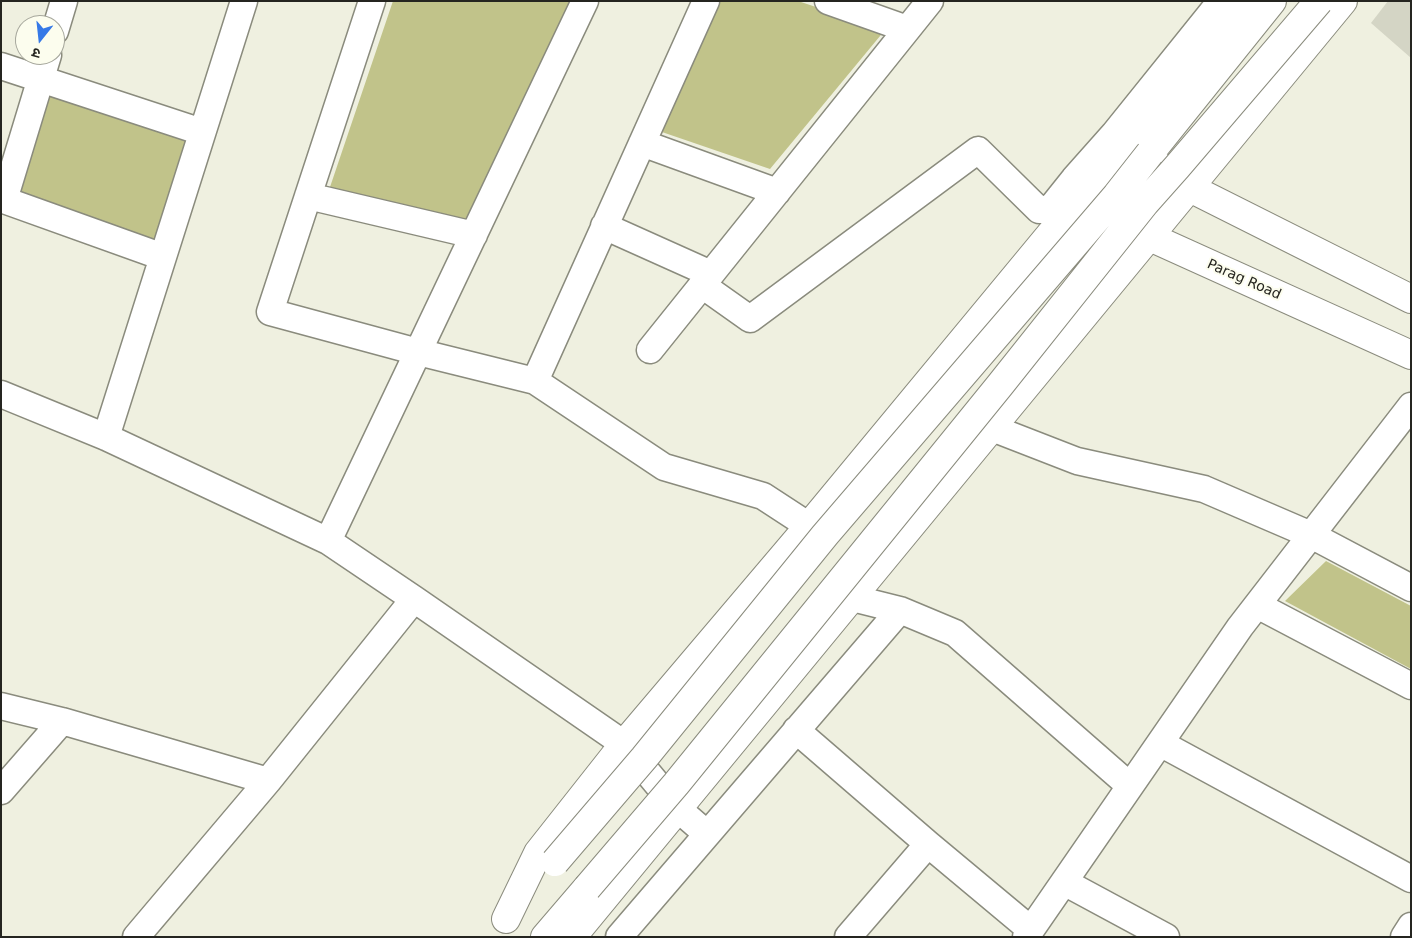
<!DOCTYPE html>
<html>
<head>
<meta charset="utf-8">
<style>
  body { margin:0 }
  #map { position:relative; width:1412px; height:938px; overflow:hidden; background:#eff0e0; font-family:"DejaVu Sans","Noto Sans Devanagari",sans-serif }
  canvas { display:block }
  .frame { position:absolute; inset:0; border:2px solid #252520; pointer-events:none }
  .north { position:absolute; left:15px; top:15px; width:50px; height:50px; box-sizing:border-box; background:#fcfdee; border:1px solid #a6a79c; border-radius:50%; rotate:196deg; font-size:14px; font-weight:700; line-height:20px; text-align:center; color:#252520 }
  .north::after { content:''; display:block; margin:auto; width:18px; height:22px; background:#3679e7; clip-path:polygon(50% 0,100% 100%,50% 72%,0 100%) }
</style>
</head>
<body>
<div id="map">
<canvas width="1412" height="938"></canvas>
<div class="frame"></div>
<div class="north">उ</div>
</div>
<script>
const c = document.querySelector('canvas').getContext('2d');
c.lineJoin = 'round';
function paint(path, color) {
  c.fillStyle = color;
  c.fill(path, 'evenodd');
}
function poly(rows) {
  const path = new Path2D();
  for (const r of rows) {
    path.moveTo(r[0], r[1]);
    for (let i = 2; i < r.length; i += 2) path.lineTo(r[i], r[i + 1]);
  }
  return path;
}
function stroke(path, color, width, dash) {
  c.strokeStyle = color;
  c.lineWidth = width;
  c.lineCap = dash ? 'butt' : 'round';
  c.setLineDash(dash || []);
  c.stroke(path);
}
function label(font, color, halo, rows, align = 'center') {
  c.font = font + ' "DejaVu Sans",sans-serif';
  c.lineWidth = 4;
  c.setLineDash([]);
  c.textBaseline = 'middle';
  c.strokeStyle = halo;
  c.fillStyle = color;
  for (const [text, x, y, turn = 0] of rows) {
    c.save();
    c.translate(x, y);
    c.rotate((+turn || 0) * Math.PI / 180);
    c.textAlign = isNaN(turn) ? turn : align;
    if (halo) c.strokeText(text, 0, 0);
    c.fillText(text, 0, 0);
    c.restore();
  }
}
paint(poly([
  [393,1,575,1,468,222,329,190],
  [719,1,798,1,885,30,770,169,659,131],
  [38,79,191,132,153,243,1,185],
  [1326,561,1411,606,1411,669,1285,601]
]), '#c1c38a');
paint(poly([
  [1388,1,1411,1,1411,58,1371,23]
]), '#d4d5c5');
const minor = poly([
  [372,1,270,312,418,352,535,381,706,1],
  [828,1,907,29],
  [55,31,64,1],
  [1,66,202,132],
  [642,143,777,192],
  [308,196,474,235],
  [1,199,163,257],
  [4,200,48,55],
  [604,226,711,274],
  [702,285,750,319,978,150,1039,210,1047,210,1054,204,1074,179,1114,134,1221,1],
  [650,350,930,1],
  [535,381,664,467,763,496,809,526],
  [1,394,106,437,328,541,414,599,624,744,677,808,707,834],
  [992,428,1077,461,1204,489,1311,535,1411,588],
  [106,437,244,1],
  [328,541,585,1],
  [852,598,900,610,955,633,1130,786],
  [1257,605,1411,686],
  [1,706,62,721,268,781],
  [796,730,928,844,1031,930],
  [1160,743,1411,879],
  [1,791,62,721],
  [1064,882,1166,937],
  [136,937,268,781,414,599],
  [619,937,900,610],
  [848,937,928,844],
  [1026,937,1240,627,1411,406],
  [1404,937,1411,926]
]);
const tertiary = poly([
  [1128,144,1190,188,1411,299],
  [1150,153,1272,1],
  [1135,229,1150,237,1411,355],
  [506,919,538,853,624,744,809,526,1126,143,1242,1],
  [545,937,587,888],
  [572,937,1343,1]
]);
stroke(minor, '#8a8b7d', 29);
stroke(tertiary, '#8a8b7d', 30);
stroke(minor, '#fff', 26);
stroke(tertiary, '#fff', 28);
const tertiaryBridge = poly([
  [555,862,644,758,825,535,1117,195,1150,153],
  [587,888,676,784,1000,385,1145,203,1177,167,1319,1]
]);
stroke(tertiaryBridge, '#8a8b7d', 30, []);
stroke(tertiaryBridge, '#fff', 28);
label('14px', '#252520', '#fcfdee', [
  ["Parag Road",1244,280,24]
]);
</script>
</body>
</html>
